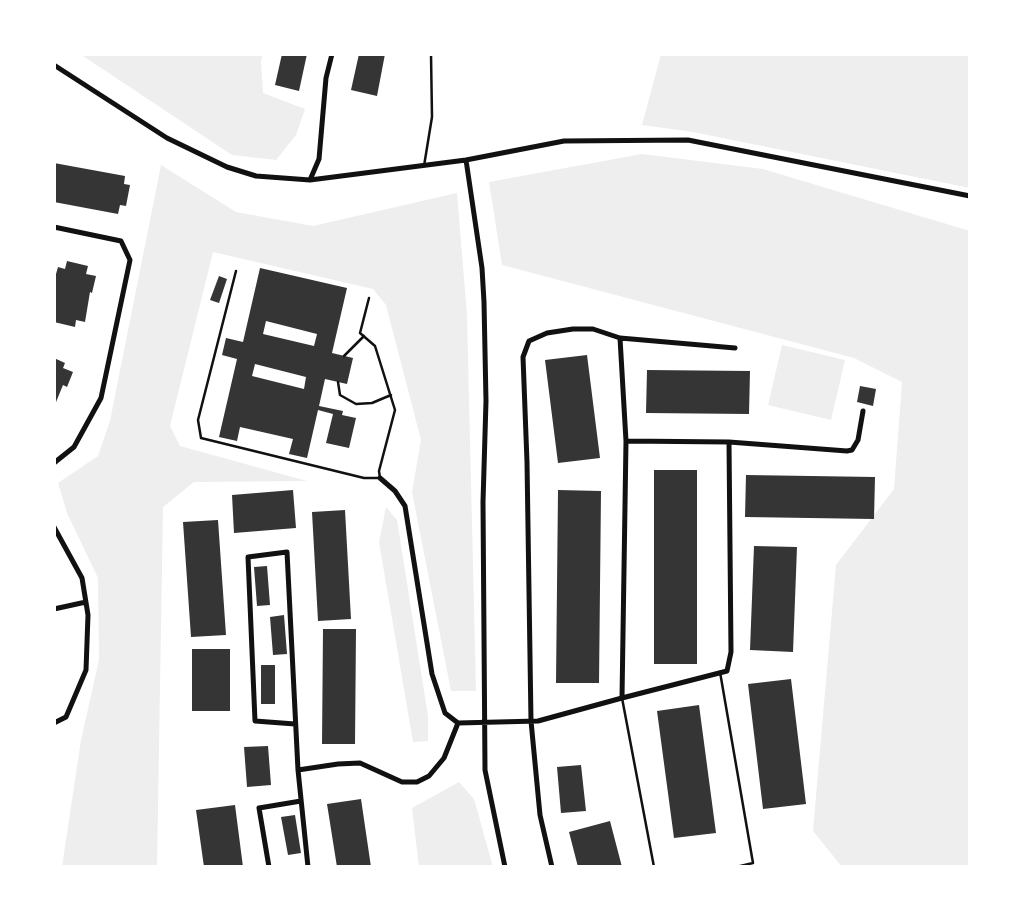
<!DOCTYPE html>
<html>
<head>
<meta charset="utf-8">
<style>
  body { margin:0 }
  #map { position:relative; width:1024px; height:921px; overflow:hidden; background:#fff; font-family:Figtree,sans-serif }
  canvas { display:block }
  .frame { position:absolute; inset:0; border:56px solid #fff; pointer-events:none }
</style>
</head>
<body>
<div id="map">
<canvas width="1024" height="921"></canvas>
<div class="frame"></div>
</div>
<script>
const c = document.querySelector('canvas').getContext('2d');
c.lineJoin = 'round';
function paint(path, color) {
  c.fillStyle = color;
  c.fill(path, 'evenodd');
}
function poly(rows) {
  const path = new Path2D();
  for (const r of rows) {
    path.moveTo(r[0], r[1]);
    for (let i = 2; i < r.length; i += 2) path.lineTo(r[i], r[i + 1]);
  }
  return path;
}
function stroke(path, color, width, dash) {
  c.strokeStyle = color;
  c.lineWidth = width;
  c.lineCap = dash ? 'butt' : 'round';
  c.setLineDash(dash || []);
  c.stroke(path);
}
paint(poly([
  [80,54,263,54,261,61,263,93,305,109,296,135,276,160,232,155],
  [661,54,970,54,970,188,693,132,642,125],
  [642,154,763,169,970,231,970,867,842,867,813,831,836,565,894,489,902,382,854,358,502,265,489,182],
  [161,165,236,212,313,226,457,193,467,315,476,691,451,691,412,492,421,440,386,305,373,289,213,252,170,426,180,446,307,481,194,482,163,507,157,867,62,867,81,740,99,660,98,578,67,513,58,483,98,456,110,421],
  [782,345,845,360,831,420,768,405],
  [386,507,397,520,428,716,428,741,413,742,379,542],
  [459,782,474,799,493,867,419,867,412,808]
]), '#eee');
paint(poly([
  [282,54,307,54,299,91,275,85],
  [359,54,385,54,377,96,351,90],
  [54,163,125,176,124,184,130,185,126,206,120,205,118,214,54,202],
  [67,261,88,266,86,274,96,276,92,293,90,292,85,322,76,320,75,327,54,322,54,281,58,267,65,269],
  [260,268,347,288,332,353,353,358,347,384,325,379,319,406,343,411,342,415,356,418,349,448,326,443,333,414,318,410,307,458,289,454,293,439,240,427,237,441,219,437,237,359,222,355,226,338,243,342],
  [266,321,317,334,314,346,263,334],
  [255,364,306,377,304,389,252,376],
  [219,276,227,279,219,303,210,300],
  [587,355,600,458,558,463,545,360],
  [54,358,65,363,63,368,73,372,67,387,63,385,54,407],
  [647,370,750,371,749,414,646,413],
  [860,386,876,389,873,406,857,402],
  [654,470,697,470,697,664,654,664],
  [746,475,875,477,874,519,745,517],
  [293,490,296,528,234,533,232,495],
  [558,490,601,491,599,683,556,683],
  [345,510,351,619,318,621,312,512],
  [218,520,226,635,191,637,183,522],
  [754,546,797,547,793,652,750,650],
  [267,566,270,605,257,606,254,567],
  [284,615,287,654,273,655,270,617],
  [323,629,356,629,355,744,322,744],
  [192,649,230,649,230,711,192,711],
  [261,665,275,665,275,704,261,704],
  [791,679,806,804,763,809,748,684],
  [699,705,716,833,674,838,657,711],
  [268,746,271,785,247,787,244,747],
  [581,765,586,811,561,813,557,767],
  [361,799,371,867,337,867,327,804],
  [235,805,243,867,204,867,196,810],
  [295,815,301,853,288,855,281,817],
  [610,821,622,867,578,867,569,832]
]), '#353535');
stroke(poly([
  [424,166,432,117,431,54],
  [236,271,198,420,201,438,364,478,380,478,379,471,395,410,375,346,360,333,369,298],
  [344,356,364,336],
  [338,382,340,395,356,404,372,403,391,395],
  [720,672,753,863,736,867],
  [622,698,654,867]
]), '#111', 2.5);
stroke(poly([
  [54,65,167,138,227,167,256,176,310,180,466,160,564,141,688,140,970,196],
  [466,160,482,268,484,302,486,401,483,502,485,770,505,867],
  [310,180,319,159,326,78,332,54],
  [54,227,121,241,130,260,101,398,74,447,54,463],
  [626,441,729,442,847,451,852,450,858,440,863,411],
  [729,442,731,652,727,671,622,698,626,441,620,338,735,348],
  [380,478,395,491,405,506,432,674,445,713,458,723,538,721,622,698],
  [54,527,82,578,88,615,86,670,66,717,54,723],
  [54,609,86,602],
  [295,724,255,721,248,557,287,552,298,770,308,867],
  [298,770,338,764,360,763,402,782,417,782,429,776,444,758,458,723],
  [269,867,259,808,301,801],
  [552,867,540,815,531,721,527,462,523,357,529,341,547,333,573,329,593,329,620,338]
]), '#111', 5);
</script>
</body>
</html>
